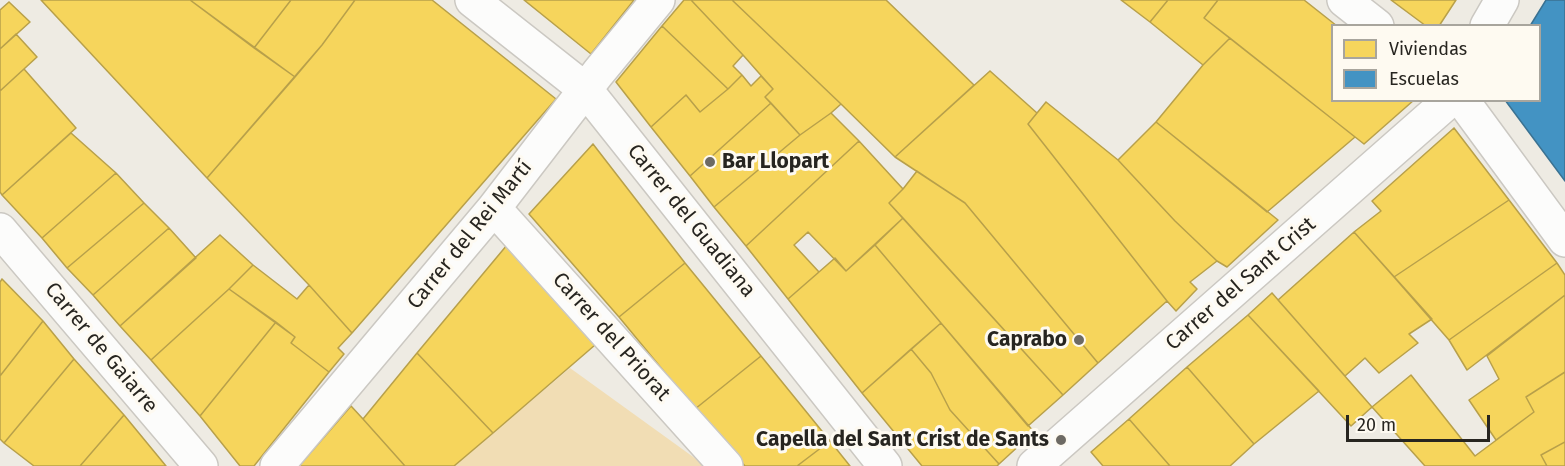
<!DOCTYPE html>
<html>
<head>
<meta charset="utf-8">
<style>
  body { margin:0 }
  #map { position:relative; width:1565px; height:466px; overflow:hidden; background:#eeebe3; font-family:"Fira Sans",sans-serif }
  canvas { display:block }
  .legend { position:absolute; left:1331px; top:24px; width:210px; height:78px; box-sizing:border-box; background:#fefaf1; border:2px solid #a8a59d; margin:0; padding:8px 10px; list-style:none; font-size:18px; color:#272520 }
  .legend li { display:flex; align-items:center; gap:12px; height:30px }
  .legend b { width:30px; border:2px solid #a8a59d }
  .scale { position:absolute; left:1346px; top:415px; width:144px; height:27px; box-sizing:border-box; border:3px solid #272520; border-top:0; padding-left:8px; font-size:18px; line-height:21px; white-space:nowrap; color:#272520; -webkit-text-stroke:4px #fefaf1; paint-order:stroke }
</style>
</head>
<body>
<div id="map">
<canvas width="1565" height="466"></canvas>
<ul class="legend">
<li><b style="height:16px;background:#f6d55c"></b>Viviendas</li>
<li><b style="height:16px;background:#4393c3"></b>Escuelas</li>
</ul>
<div class="scale">20 m</div>
</div>
<script>
const c = document.querySelector('canvas').getContext('2d');
c.lineJoin = 'round';
function paint(path, color) {
  c.fillStyle = color;
  c.fill(path, 'evenodd');
}
function poly(rows) {
  const path = new Path2D();
  for (const r of rows) {
    path.moveTo(r[0], r[1]);
    for (let i = 2; i < r.length; i += 2) path.lineTo(r[i], r[i + 1]);
  }
  return path;
}
function stroke(path, color, width, dash) {
  c.strokeStyle = color;
  c.lineWidth = width;
  c.lineCap = dash ? 'butt' : 'round';
  c.setLineDash(dash || []);
  c.stroke(path);
}
function label(font, color, halo, rows, align = 'center') {
  c.font = font + ' "Fira Sans",sans-serif';
  c.lineWidth = 6;
  c.setLineDash([]);
  c.textBaseline = 'middle';
  c.strokeStyle = halo;
  c.fillStyle = color;
  for (const [text, x, y, turn = 0] of rows) {
    c.save();
    c.translate(x, y);
    c.rotate((+turn || 0) * Math.PI / 180);
    c.textAlign = isNaN(turn) ? turn : align;
    if (halo) c.strokeText(text, 0, 0);
    c.fillText(text, 0, 0);
    c.restore();
  }
}
paint(poly([
  [570,368,703,464,701,466,454,466]
]), '#f1ddb4');
const homes = poly([
  [41,0,190,0,295,77,207,178,41,0],
  [190,0,291,0,254,48,190,0],
  [291,0,355,0,322,45,295,77,254,48,291,0],
  [355,0,432,0,556,99,352,333,309,285,207,178,322,45,355,0],
  [524,0,634,0,591,54,524,0],
  [684,0,691,0,743,55,733,66,742,75,728,89,662,26,684,0],
  [691,0,732,0,841,104,831,113,800,135,765,97,773,89,743,55,691,0],
  [732,0,886,0,974,85,895,157,841,104,732,0],
  [1121,0,1168,0,1150,22,1121,0],
  [1168,0,1218,0,1204,18,1230,38,1203,65,1150,22,1168,0],
  [1218,0,1304,0,1337,26,1332,26,1332,100,1414,100,1364,144,1204,18,1218,0],
  [1391,0,1456,0,1439,26,1426,26,1391,0],
  [9,2,30,22,0,49,0,10,9,2],
  [662,26,728,89,700,112,686,95,651,127,616,82,662,26],
  [16,34,37,57,0,91,0,49,16,34],
  [1230,38,1355,137,1267,212,1156,122,1203,65,1230,38],
  [24,69,76,128,2,195,0,192,0,91,24,69],
  [990,71,1037,113,1028,124,1167,301,1098,363,965,203,895,157,990,71],
  [742,75,751,86,761,76,773,89,765,97,771,103,690,176,651,127,686,95,700,112,728,89,742,75],
  [1046,102,1118,160,1175,221,1217,261,1190,282,1197,289,1176,311,1167,301,1028,124,1046,102],
  [771,103,800,135,714,207,690,176,771,103],
  [831,113,859,141,746,246,714,207,800,135,831,113],
  [1156,122,1278,220,1227,267,1217,261,1175,221,1118,160,1156,122],
  [1454,128,1509,200,1394,277,1354,232,1381,211,1372,201,1454,128],
  [71,133,116,173,42,238,2,195,71,133],
  [859,141,903,189,889,203,903,218,846,271,808,232,794,245,819,272,788,299,746,246,859,141],
  [593,144,685,263,619,317,529,214,593,144],
  [917,171,965,203,1098,363,1063,395,889,203,903,189,917,171],
  [116,173,144,203,67,268,42,238,116,173],
  [1509,200,1557,263,1449,340,1394,277,1509,200],
  [144,203,169,228,93,295,67,268,144,203],
  [903,218,1063,395,1028,426,875,245,903,218],
  [169,228,196,258,120,326,93,295,169,228],
  [1354,232,1432,319,1409,334,1418,343,1379,373,1365,358,1345,376,1278,300,1354,232],
  [220,235,253,265,229,289,151,360,120,326,220,235],
  [507,245,595,345,493,433,417,353,507,245],
  [875,245,941,323,862,393,788,299,835,258,846,271,875,245],
  [685,263,761,356,695,409,619,317,685,263],
  [1557,263,1565,275,1565,295,1467,370,1449,340,1557,263],
  [253,265,297,299,309,285,352,333,338,348,344,354,329,372,291,343,295,337,229,289,253,265],
  [2,279,43,321,0,376,0,282,2,279],
  [229,289,276,322,200,416,151,360,229,289],
  [1272,293,1372,407,1351,426,1248,315,1272,293],
  [1565,295,1565,372,1526,397,1534,412,1496,440,1469,400,1499,379,1487,356,1565,295],
  [1248,315,1319,391,1254,444,1187,367,1248,315],
  [43,321,74,359,4,443,0,439,0,376,43,321],
  [276,322,295,337,291,343,329,372,254,466,240,466,200,416,276,322],
  [941,323,1034,432,999,464,950,410,931,373,911,349,941,323],
  [911,349,931,373,950,410,999,464,997,466,922,466,862,393,911,349],
  [417,353,493,433,454,466,405,466,363,419,417,353],
  [761,356,830,441,797,466,745,466,695,409,761,356],
  [74,359,124,415,80,466,34,466,4,443,74,359],
  [1187,367,1254,444,1230,466,1170,466,1129,419,1187,367],
  [1565,372,1565,442,1541,455,1547,466,1425,466,1372,407,1411,375,1475,456,1534,412,1526,397,1565,372],
  [351,406,363,419,405,466,299,466,351,406],
  [124,415,166,466,80,466,124,415],
  [1129,419,1170,466,1103,466,1091,452,1129,419],
  [830,441,850,466,797,466,830,441],
  [1565,442,1565,466,1547,466,1541,455,1565,442]
]);
paint(homes, '#f6d55c');
stroke(homes, '#b8a04a', 1.5);
const schools = poly([
  [1546,0,1565,0,1565,181,1505,100,1540,100,1540,26,1530,26,1546,0]
]);
paint(schools, '#4393c3');
stroke(schools, '#3b7292', 1.5);
const street = poly([
  [472,0,586,90,885,466],
  [1344,0,1377,26],
  [1487,26,1502,0],
  [1462,100,1565,240],
  [494,208,726,466],
  [0,230,201,466],
  [277,466,494,208,598,73,658,0],
  [1034,466,1443,106,1446,100]
]);
stroke(street, '#cbc8c2', 36);
stroke(street, '#fcfcfb', 33);
for (const [x, y, r, color] of [
  [710,162,6,"#6d6a64"],
  [1079,340,6,"#6d6a64"],
  [1061,440,6,"#6d6a64"]
]) {
  const dot = new Path2D();
  dot.arc(x, y, r, 0, 2 * Math.PI);
  c.fillStyle = color;
  c.fill(dot);
  stroke(dot, '#fefaf1', 2);
}
label('bold 21px', '#272520', '#fefaf1', [
  ["Bar Llopart",722,162,"left"],
  ["Caprabo",1067,340],
  ["Capella del Sant Crist de Sants",1049,440]
], 'right');
label('21px', '#272520', '#fefaf1', [
  ["Carrer del Guadiana",691,221,51],
  ["Carrer del Rei Martí",470,235,-51],
  ["Carrer del Sant Crist",1241,284,-41],
  ["Carrer del Priorat",611,337,48],
  ["Carrer de Gaiarre",101,348,50]
]);
</script>
</body>
</html>
